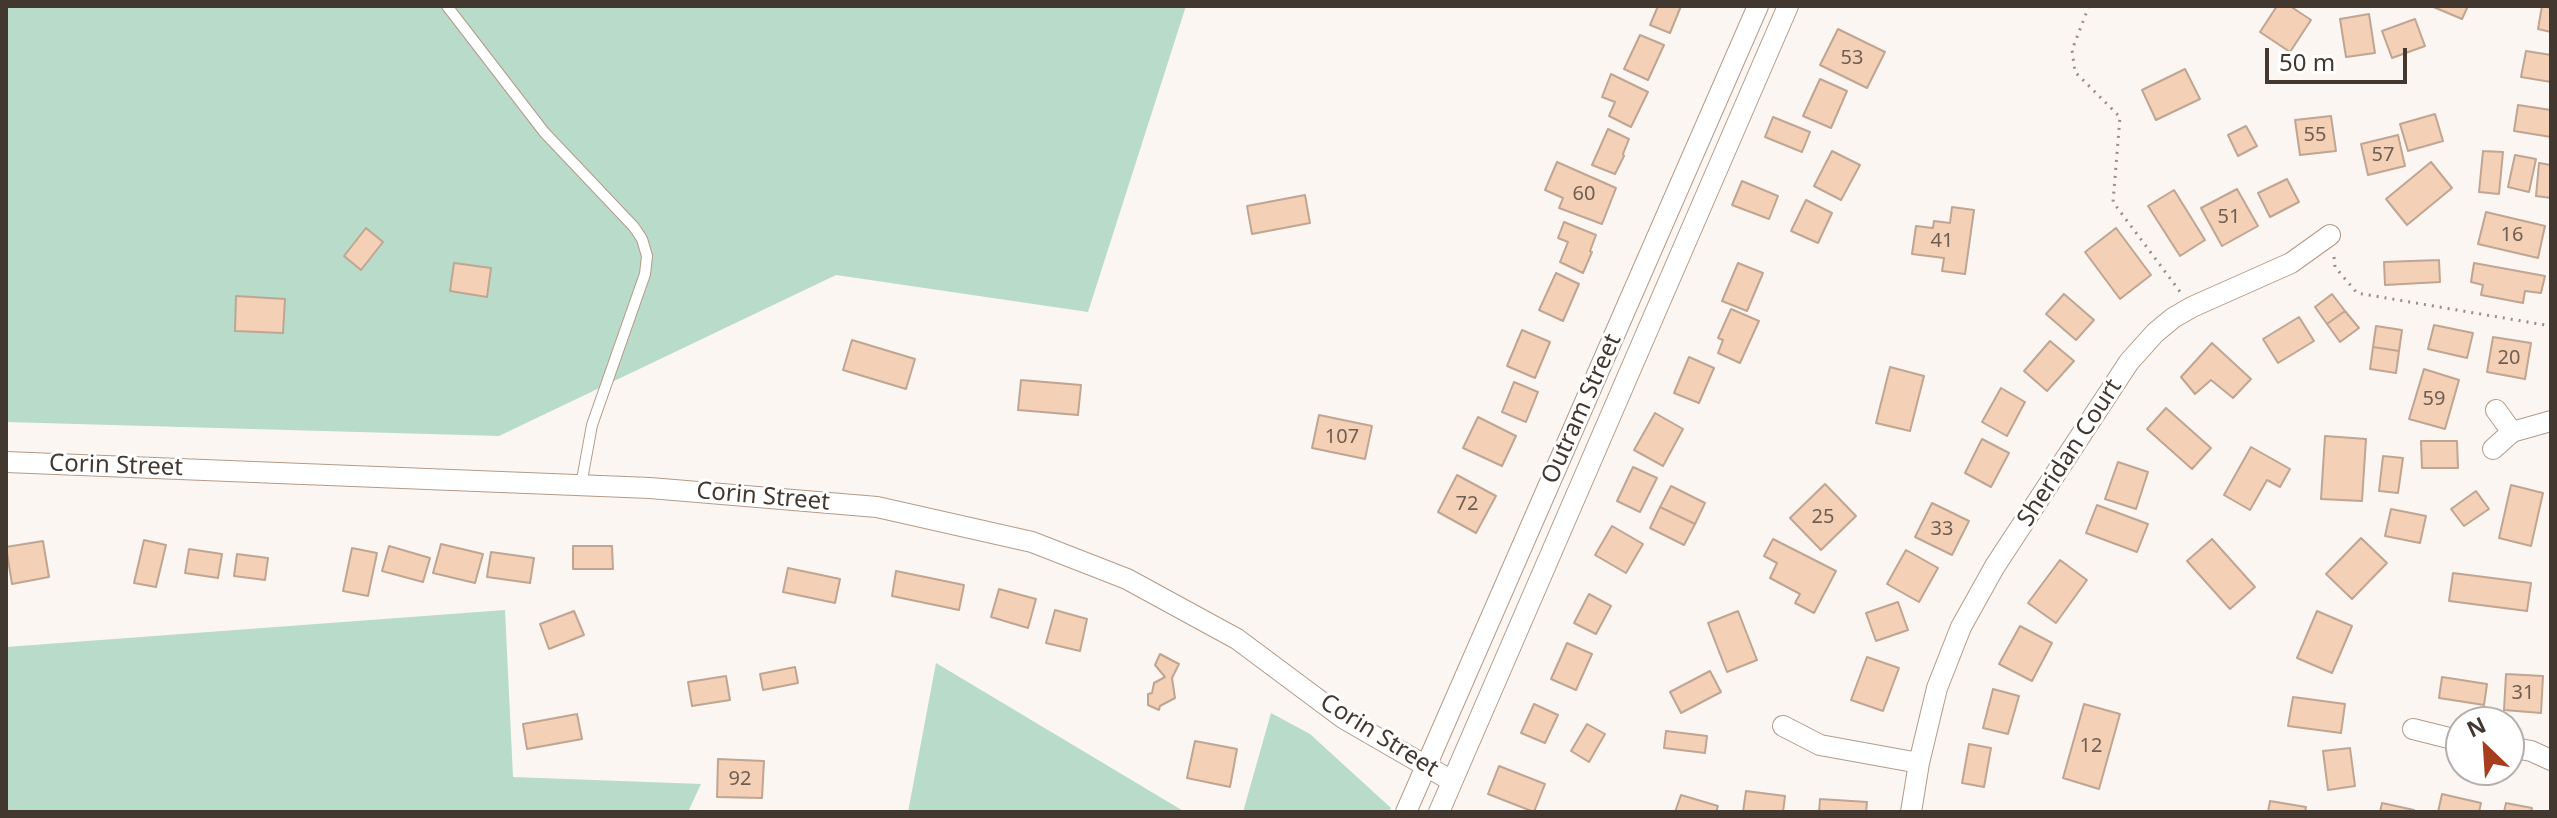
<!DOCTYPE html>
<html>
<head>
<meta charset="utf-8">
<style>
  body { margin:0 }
  #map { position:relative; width:2557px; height:818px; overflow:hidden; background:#fcf6f2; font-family:"Noto Sans",sans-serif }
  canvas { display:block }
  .frame { position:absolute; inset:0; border:8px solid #433830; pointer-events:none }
  .north { position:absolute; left:2445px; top:706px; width:80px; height:80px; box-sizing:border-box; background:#fff; border:2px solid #b4afac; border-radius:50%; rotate:335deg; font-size:22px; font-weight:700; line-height:32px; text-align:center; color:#433830 }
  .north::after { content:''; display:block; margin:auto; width:28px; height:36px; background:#a73f1f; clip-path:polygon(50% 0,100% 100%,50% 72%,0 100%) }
  .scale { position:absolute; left:2265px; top:48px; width:142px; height:36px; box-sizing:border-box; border:4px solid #433830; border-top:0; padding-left:10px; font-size:24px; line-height:28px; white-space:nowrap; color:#433830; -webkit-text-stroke:6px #fff; paint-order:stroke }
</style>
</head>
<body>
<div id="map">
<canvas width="2557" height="818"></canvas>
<div class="frame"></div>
<div class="north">N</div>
<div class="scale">50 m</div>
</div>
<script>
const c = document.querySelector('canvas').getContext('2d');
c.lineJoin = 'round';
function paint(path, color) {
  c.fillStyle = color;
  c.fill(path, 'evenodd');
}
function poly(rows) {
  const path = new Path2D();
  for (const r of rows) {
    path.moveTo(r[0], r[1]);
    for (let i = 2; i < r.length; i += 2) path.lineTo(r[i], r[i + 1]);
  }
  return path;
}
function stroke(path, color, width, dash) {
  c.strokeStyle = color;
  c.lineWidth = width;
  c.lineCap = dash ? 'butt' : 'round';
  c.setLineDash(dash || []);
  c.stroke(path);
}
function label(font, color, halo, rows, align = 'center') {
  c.font = font + ' "Noto Sans",sans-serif';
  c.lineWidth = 6;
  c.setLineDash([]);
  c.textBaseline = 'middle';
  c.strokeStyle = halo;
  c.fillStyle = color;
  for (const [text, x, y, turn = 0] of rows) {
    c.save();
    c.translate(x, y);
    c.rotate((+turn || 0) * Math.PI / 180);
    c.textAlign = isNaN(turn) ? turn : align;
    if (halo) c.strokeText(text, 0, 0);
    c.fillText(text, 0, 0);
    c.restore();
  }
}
paint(poly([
  [6,6,1186,6,1088,312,836,275,499,436,6,422],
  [505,610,513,777,701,784,688,812,6,812,6,647],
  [936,663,1185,812,908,812],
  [1271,713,1310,734,1391,808,1389,812,1243,812]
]), '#b9dbc9');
const building = poly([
  [1658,6,1681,6,1670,33,1650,25,1658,6],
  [2277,6,2290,6,2311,20,2290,52,2260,32,2277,6],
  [2431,6,2468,6,2462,19,2431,6],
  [2542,6,2551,8,2551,32,2538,29,2542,6],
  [2369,14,2375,53,2346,57,2340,19,2369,14],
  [2415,19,2425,46,2392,58,2382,31,2415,19],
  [1838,29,1885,52,1867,88,1820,65,1838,29],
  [1640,35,1664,45,1648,80,1624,69,1640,35],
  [2526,51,2551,55,2551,82,2521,77,2526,51],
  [2185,69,2200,99,2156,120,2142,90,2185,69],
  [1611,74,1648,92,1631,127,1609,116,1615,102,1602,97,1611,74],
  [1820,79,1847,91,1831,128,1803,116,1820,79],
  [2518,105,2551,110,2551,137,2514,131,2518,105],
  [2435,114,2443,141,2408,151,2400,124,2435,114],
  [2331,116,2336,151,2300,155,2295,120,2331,116],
  [1773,117,1810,132,1802,152,1765,137,1773,117],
  [2246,126,2257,146,2238,156,2228,135,2246,126],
  [1608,129,1629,139,1623,154,1624,156,1615,174,1592,165,1608,129],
  [2398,135,2405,166,2368,175,2361,144,2398,135],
  [1832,151,1860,165,1841,200,1814,186,1832,151],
  [2483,151,2503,152,2499,194,2479,192,2483,151],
  [2515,155,2536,159,2529,192,2508,187,2515,155],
  [1557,162,1616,188,1602,224,1559,208,1563,198,1545,190,1557,162],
  [2431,162,2452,188,2407,225,2386,199,2431,162],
  [2539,163,2551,165,2551,198,2536,196,2539,163],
  [2287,179,2299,202,2270,217,2258,193,2287,179],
  [1742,181,1778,196,1769,219,1732,205,1742,181],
  [2237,189,2258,226,2222,246,2201,208,2237,189],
  [2174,190,2205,240,2180,256,2148,206,2174,190],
  [1305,195,1310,223,1252,234,1247,206,1305,195],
  [1806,200,1832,213,1818,243,1791,231,1806,200],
  [1952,207,1974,210,1965,274,1942,271,1944,258,1912,254,1916,226,1933,228,1934,221,1950,223,1952,207],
  [2486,212,2545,226,2538,258,2478,244,2486,212],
  [1564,222,1596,235,1590,251,1592,252,1583,273,1560,262,1568,242,1558,238,1564,222],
  [366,228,383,242,361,270,344,256,366,228],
  [2116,228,2151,275,2120,299,2085,252,2116,228],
  [2439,260,2440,282,2385,285,2384,262,2439,260],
  [454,263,491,268,487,297,450,291,454,263],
  [1738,263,1763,273,1747,311,1722,301,1738,263],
  [2474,263,2545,276,2541,293,2525,291,2523,303,2481,295,2483,285,2471,282,2474,263],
  [1556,273,1579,284,1563,321,1539,310,1556,273],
  [2064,294,2094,320,2076,340,2046,314,2064,294],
  [2332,294,2345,311,2327,324,2315,307,2332,294],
  [236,296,285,299,283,333,235,331,236,296],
  [1731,309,1759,321,1740,363,1718,353,1723,340,1718,338,1731,309],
  [2345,311,2359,328,2340,342,2327,324,2345,311],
  [2299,317,2314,341,2278,363,2263,339,2299,317],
  [2434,325,2473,333,2467,358,2428,349,2434,325],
  [2376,326,2402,330,2399,351,2373,347,2376,326],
  [1522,330,1550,342,1535,378,1507,366,1522,330],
  [2493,337,2531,343,2525,379,2487,372,2493,337],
  [852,340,915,359,906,389,843,370,852,340],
  [2050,341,2074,361,2047,391,2024,371,2050,341],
  [2212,343,2251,379,2233,398,2211,380,2195,394,2181,377,2212,343],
  [2373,347,2399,351,2396,373,2370,369,2373,347],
  [1689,357,1714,368,1699,403,1674,393,1689,357],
  [1890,367,1924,376,1910,431,1876,423,1890,367],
  [2424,369,2459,380,2445,429,2409,419,2424,369],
  [1021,380,1081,385,1078,415,1018,410,1021,380],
  [1514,382,1538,392,1526,422,1502,412,1514,382],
  [2001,388,2025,402,2007,436,1982,422,2001,388],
  [2166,408,2211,448,2192,469,2147,429,2166,408],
  [1655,413,1683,429,1663,466,1634,450,1655,413],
  [1319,415,1372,426,1365,459,1312,448,1319,415],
  [1478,417,1516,436,1502,466,1463,448,1478,417],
  [2325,436,2366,439,2362,501,2321,499,2325,436],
  [1982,439,2009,453,1991,487,1965,473,1982,439],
  [2421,441,2457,441,2458,468,2422,468,2421,441],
  [2251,447,2290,469,2280,487,2267,480,2250,510,2224,495,2251,447],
  [2383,456,2403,458,2398,493,2379,491,2383,456],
  [2118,462,2148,472,2136,509,2105,499,2118,462],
  [1633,467,1657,478,1640,512,1617,501,1633,467],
  [1457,475,1496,496,1476,533,1438,512,1457,475],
  [1825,484,1856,516,1821,550,1790,518,1825,484],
  [2511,485,2543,493,2531,546,2499,538,2511,485],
  [1671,486,1705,503,1695,524,1660,507,1671,486],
  [2476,491,2489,509,2464,526,2451,509,2476,491],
  [1932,503,1969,521,1952,555,1915,537,1932,503],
  [2097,505,2148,524,2137,552,2086,533,2097,505],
  [1660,507,1695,524,1684,545,1650,528,1660,507],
  [2391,509,2426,516,2420,543,2385,536,2391,509],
  [1612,526,1643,544,1626,573,1595,555,1612,526],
  [2361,538,2387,563,2352,599,2326,574,2361,538],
  [1773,539,1836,571,1814,613,1795,603,1800,594,1770,578,1777,563,1764,556,1773,539],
  [2212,539,2255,587,2230,609,2187,561,2212,539],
  [144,540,166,545,156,587,134,583,144,540],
  [43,541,49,577,12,584,6,547,43,541],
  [441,544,483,554,475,583,433,573,441,544],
  [389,546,430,558,423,582,382,571,389,546],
  [573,546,612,546,613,569,573,569,573,546],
  [352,548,377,553,368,596,343,591,352,548],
  [189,549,222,554,218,578,185,573,189,549],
  [1906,550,1938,568,1919,602,1887,584,1906,550],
  [491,552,534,558,530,583,487,577,491,552],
  [237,554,268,558,265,580,234,576,237,554],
  [2060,560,2087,580,2056,623,2028,603,2060,560],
  [788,568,840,579,835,603,783,592,788,568],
  [896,571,964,585,959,610,892,596,896,571],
  [2453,573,2531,583,2527,611,2449,601,2453,573],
  [999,589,1036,599,1028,628,991,617,999,589],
  [1589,594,1611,606,1596,634,1574,623,1589,594],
  [1898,602,1908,630,1876,641,1866,613,1898,602],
  [1055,610,1087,619,1080,651,1046,643,1055,610],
  [574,611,584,635,549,649,540,624,574,611],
  [1738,611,1757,660,1727,672,1708,623,1738,611],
  [2317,611,2352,626,2332,673,2297,658,2317,611],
  [2020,626,2052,643,2032,681,1999,664,2020,626],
  [1567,643,1592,654,1576,690,1551,679,1567,643],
  [1160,654,1179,664,1172,678,1175,698,1160,706,1159,710,1148,705,1148,694,1152,693,1154,683,1165,677,1155,665,1160,654],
  [1867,657,1899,668,1883,711,1851,700,1867,657],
  [795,667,798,683,763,690,760,674,795,667],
  [1710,671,1721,692,1681,713,1670,692,1710,671],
  [2506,674,2543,676,2541,713,2504,710,2506,674],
  [726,676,730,700,692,706,688,682,726,676],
  [2442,677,2487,684,2484,705,2439,698,2442,677],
  [1993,689,2019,696,2008,734,1983,728,1993,689],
  [2293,697,2345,704,2341,733,2288,726,2293,697],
  [1534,704,1558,715,1545,743,1521,733,1534,704],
  [2084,704,2120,714,2099,789,2063,778,2084,704],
  [577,714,582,739,527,749,523,724,577,714],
  [1587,724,1605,734,1589,762,1571,751,1587,724],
  [1666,731,1707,736,1705,753,1664,748,1666,731],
  [1195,741,1237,749,1230,787,1187,778,1195,741],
  [1969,744,1991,748,1984,787,1962,783,1969,744],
  [2350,748,2355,786,2328,790,2323,751,2350,748],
  [718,759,764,761,762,798,717,797,718,759],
  [1499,766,1545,784,1534,812,1488,794,1499,766],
  [1746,791,1785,796,1783,812,1743,812,1746,791],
  [2442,794,2481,803,2479,812,2438,812,2442,794],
  [1681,795,1718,806,1716,812,1675,812,1681,795],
  [1820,799,1867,802,1866,812,1819,812,1820,799],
  [2270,801,2306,807,2305,812,2268,812,2270,801],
  [2382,803,2414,810,2414,812,2380,812,2382,803],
  [2506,803,2532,808,2531,812,2504,812,2506,803]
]);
paint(building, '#f4d0b6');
stroke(building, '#bfa592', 2);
const service = poly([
  [447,6,544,132,634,227,642,239,647,256,645,274,592,425,581,485]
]);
const minor = poly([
  [2496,410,2512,432],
  [2493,449,2512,432,2551,421],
  [6,462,650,488,877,507,1032,542,1127,579,1237,639,1343,718,1452,781],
  [1783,726,1820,745,1919,763],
  [2413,729,2461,741],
  [2509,747,2531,751,2551,760],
  [1406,812,1758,6],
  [1439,812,1788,6],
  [1911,812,1919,763,1937,688,1961,627,1995,566,2129,362,2155,333,2173,318,2192,307,2291,263,2330,235]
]);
stroke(service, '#b49a87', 12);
stroke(minor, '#b49a87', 22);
stroke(poly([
  [2089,6,2072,50,2075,72,2120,117,2113,202,2181,293],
  [2334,257,2335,267,2357,293,2551,326]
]), '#968e87', 3, [2, 6]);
stroke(service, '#fff', 10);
stroke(minor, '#fff', 20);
label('20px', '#6f5e52', null, [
  ["53",1852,58],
  ["55",2315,135],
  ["57",2383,155],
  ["60",1584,194],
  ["51",2229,217],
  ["16",2512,235],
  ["41",1942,241],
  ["20",2509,358],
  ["59",2434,399],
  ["107",1342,437],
  ["72",1467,504],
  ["25",1823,517],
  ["33",1942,529],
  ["31",2523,693],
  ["12",2091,746],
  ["92",740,779]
]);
label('24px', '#433830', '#fff', [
  ["Outram Street",1582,409,-66],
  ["Sheridan Court",2070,453,-57],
  ["Corin Street",116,466,2],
  ["Corin Street",763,497,5],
  ["Corin Street",1379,736,32]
]);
</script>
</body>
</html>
